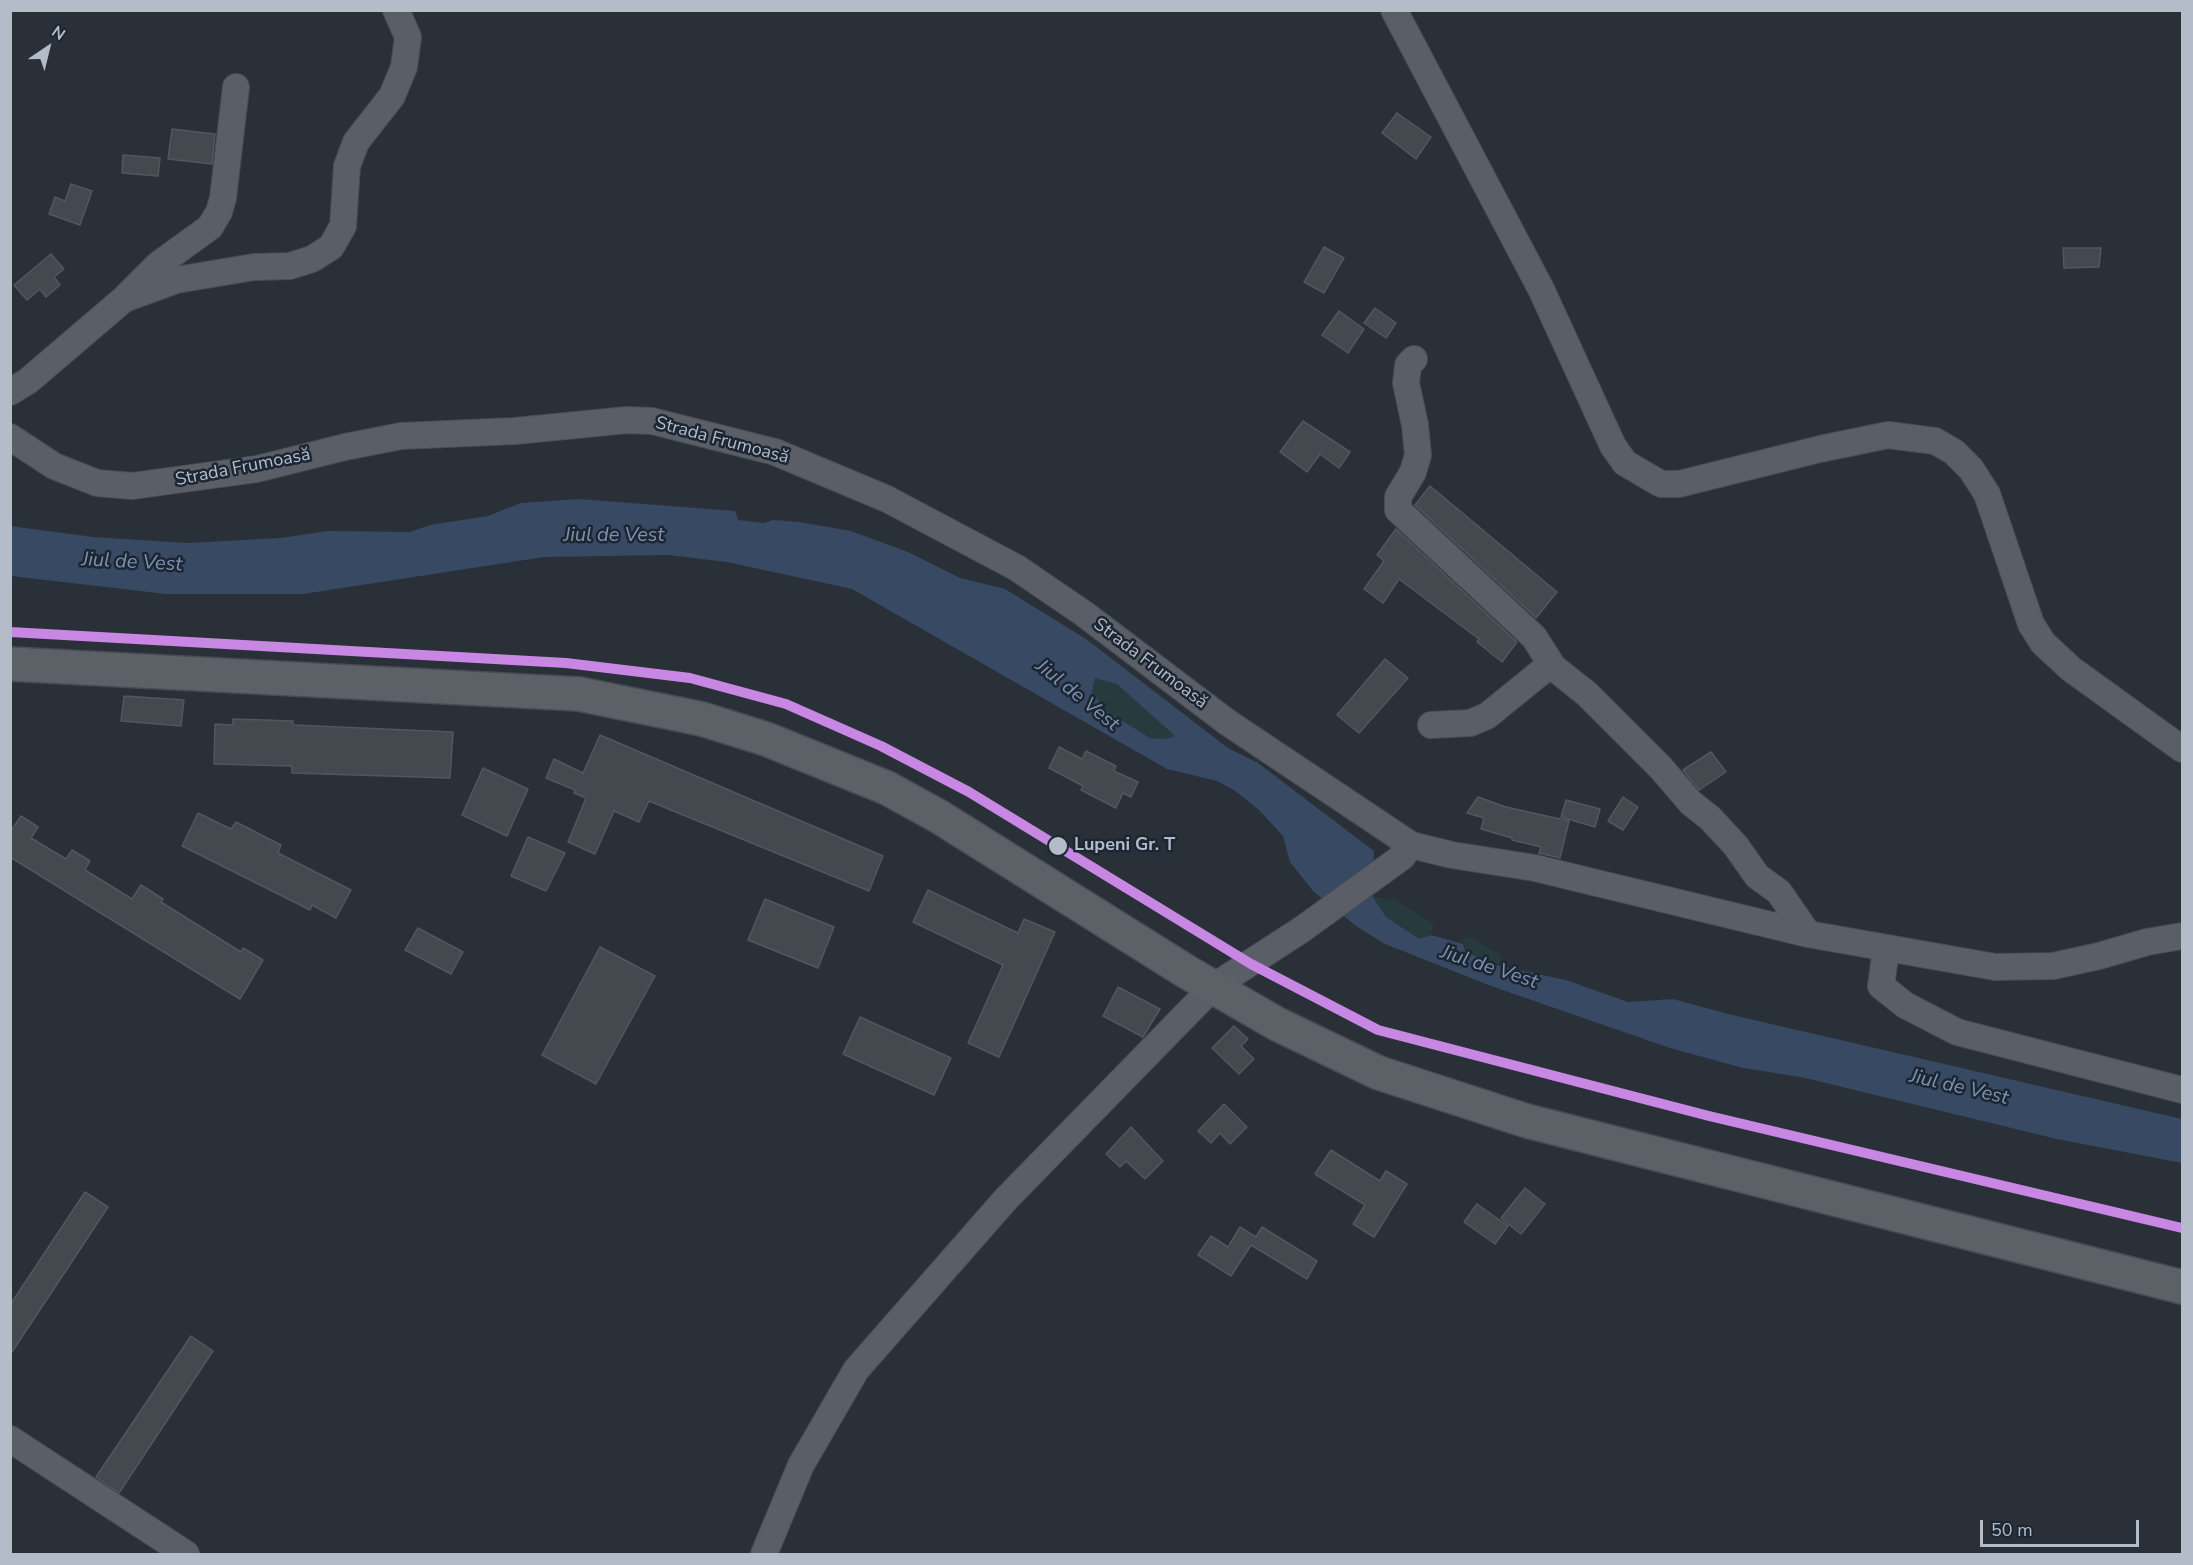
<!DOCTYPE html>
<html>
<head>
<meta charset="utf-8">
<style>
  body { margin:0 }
  #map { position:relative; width:2193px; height:1565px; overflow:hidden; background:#2a3038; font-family:"Nunito Sans",sans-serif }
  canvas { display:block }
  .frame { position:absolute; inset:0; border:12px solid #b4bcc9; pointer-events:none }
  .north { position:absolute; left:18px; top:18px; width:60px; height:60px; -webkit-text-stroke:4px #1d2633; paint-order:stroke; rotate:35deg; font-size:16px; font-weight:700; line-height:24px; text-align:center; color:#b4bcc9 }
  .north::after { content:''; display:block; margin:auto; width:21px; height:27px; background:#b4bcc9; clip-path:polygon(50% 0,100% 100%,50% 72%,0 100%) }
  .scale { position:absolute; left:1980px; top:1520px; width:159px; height:27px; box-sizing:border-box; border:3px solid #b4bcc9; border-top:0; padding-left:8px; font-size:18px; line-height:21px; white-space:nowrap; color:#b4bcc9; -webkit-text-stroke:4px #1d2633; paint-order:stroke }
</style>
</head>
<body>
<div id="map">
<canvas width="2193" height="1565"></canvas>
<div class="frame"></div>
<div class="north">N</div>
<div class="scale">50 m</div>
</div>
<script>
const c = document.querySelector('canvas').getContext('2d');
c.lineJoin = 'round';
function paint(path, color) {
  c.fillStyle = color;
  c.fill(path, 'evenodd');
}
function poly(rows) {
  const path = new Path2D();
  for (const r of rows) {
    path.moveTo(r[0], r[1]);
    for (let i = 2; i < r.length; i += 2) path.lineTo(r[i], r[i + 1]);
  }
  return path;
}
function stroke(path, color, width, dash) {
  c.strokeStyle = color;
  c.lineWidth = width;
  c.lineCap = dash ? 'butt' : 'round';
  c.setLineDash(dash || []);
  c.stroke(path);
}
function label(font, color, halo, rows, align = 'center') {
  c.font = font + ' "Nunito Sans",sans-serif';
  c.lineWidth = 5;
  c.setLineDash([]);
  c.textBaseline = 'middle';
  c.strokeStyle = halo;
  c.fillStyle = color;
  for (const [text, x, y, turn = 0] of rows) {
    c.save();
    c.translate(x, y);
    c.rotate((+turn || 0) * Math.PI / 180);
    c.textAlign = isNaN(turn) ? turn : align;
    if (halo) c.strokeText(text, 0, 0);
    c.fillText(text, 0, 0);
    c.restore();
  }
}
paint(poly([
  [1095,678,1117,684,1175,736,1164,739,1150,738,1105,710,1092,692],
  [1373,897,1394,900,1414,911,1433,924,1431,935,1419,939,1386,917],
  [1467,936,1496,952,1501,958,1502,964,1491,964,1465,951,1463,939]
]), '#273a3e');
paint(poly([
  [579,499,735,511,738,520,764,523,773,520,799,522,851,531,908,552,960,578,1005,589,1086,639,1228,748,1258,763,1374,851,1373,897,1386,917,1419,939,1431,935,1463,944,1465,951,1491,964,1566,980,1628,1002,1673,999,1728,1014,2182,1119,2182,1163,2057,1139,1801,1077,1743,1068,1670,1048,1491,986,1385,944,1356,926,1313,891,1290,862,1283,836,1259,810,1234,790,1217,781,1167,769,852,589,727,562,669,555,544,557,303,594,166,594,11,576,10,526,93,537,187,543,281,538,328,531,410,532,430,525,488,516,521,503],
  [1095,678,1117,684,1175,736,1164,739,1150,738,1105,710,1092,692]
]), '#384963');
const building = poly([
  [1397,113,1431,137,1416,159,1382,133,1397,113],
  [172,129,215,134,212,164,168,159,172,129],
  [123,155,160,158,158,176,122,173,123,155],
  [71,184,92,191,80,225,49,214,55,197,65,201,71,184],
  [1324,247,1344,258,1324,293,1304,282,1324,247],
  [2063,248,2101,248,2099,267,2064,268,2063,248],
  [51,254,64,269,54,277,60,285,46,297,40,289,27,300,14,285,51,254],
  [1375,308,1396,323,1386,338,1364,323,1375,308],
  [1339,311,1364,329,1348,353,1322,335,1339,311],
  [1303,421,1350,452,1339,468,1320,454,1307,472,1280,452,1303,421],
  [1430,486,1557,592,1536,618,1415,505,1430,486],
  [1396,529,1517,642,1502,662,1477,642,1479,639,1399,579,1383,603,1364,589,1384,561,1377,555,1396,529],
  [1385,659,1408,678,1359,733,1337,715,1385,659],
  [124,696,184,700,181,726,121,721,124,696],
  [233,719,293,721,293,725,453,732,450,778,292,773,292,766,214,764,215,724,233,725,233,719],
  [600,735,883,856,869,891,649,801,639,822,614,811,595,854,568,842,586,798,574,793,575,790,546,778,554,759,583,773,600,735],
  [1059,747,1082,759,1086,751,1116,766,1114,771,1138,782,1131,797,1123,793,1116,808,1081,790,1083,786,1049,768,1059,747],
  [1711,752,1726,772,1699,790,1683,770,1711,752],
  [483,768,528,789,507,836,462,815,483,768],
  [1478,797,1506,807,1569,821,1560,858,1539,853,1541,847,1512,840,1512,838,1481,829,1484,818,1467,813,1478,797],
  [1623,797,1638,807,1623,830,1608,821,1623,797],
  [1566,800,1600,809,1595,827,1561,817,1566,800],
  [198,813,231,829,236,822,281,845,278,853,351,890,336,918,312,905,310,910,182,846,198,813],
  [21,816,38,827,31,838,66,859,72,850,90,861,85,870,132,899,141,885,163,899,161,902,241,952,243,948,263,960,240,999,10,857,10,832,21,816],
  [528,837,565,853,546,891,511,876,528,837],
  [928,890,1018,933,1024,919,1055,932,999,1057,968,1043,1003,965,913,922,928,890],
  [765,899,834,927,818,968,748,940,765,899],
  [418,928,463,952,451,974,405,950,418,928],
  [600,947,655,976,596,1084,542,1055,600,947],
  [1118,987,1160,1009,1143,1037,1103,1016,1118,987],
  [860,1017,951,1058,934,1095,843,1054,860,1017],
  [1234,1026,1248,1039,1241,1046,1254,1059,1239,1074,1212,1048,1234,1026],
  [1224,1104,1247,1127,1230,1144,1220,1133,1211,1143,1198,1131,1224,1104],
  [1131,1127,1163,1161,1145,1179,1126,1161,1120,1167,1106,1154,1131,1127],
  [1331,1150,1380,1181,1386,1171,1407,1184,1374,1237,1353,1224,1365,1205,1315,1174,1331,1150],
  [1525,1188,1545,1204,1521,1234,1501,1218,1525,1188],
  [85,1192,108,1207,10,1355,10,1305,85,1192],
  [1477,1204,1508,1226,1495,1244,1464,1222,1477,1204],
  [1240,1227,1256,1237,1262,1227,1317,1261,1307,1279,1251,1245,1231,1276,1198,1255,1211,1236,1228,1247,1240,1227],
  [191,1336,213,1351,119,1493,96,1477,191,1336]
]);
paint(building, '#444950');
stroke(building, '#52575f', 1.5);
const street = poly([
  [1394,10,1541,289,1613,446,1625,463,1661,484,1679,484,1820,449,1888,435,1935,441,1954,452,1971,469,1987,494,2031,624,2043,643,2071,669,2182,749],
  [124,299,176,280,254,267,290,266,312,259,331,247,343,226,347,166,356,142,392,96,404,67,408,37,396,10],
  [1414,359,1408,365,1406,383,1415,425,1418,455,1413,472,1398,497,1398,510,1534,637,1553,667,1587,694,1661,768,1691,803,1710,818,1736,846,1757,876,1779,892,1808,934],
  [10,392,28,381,124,299,159,264,210,227,219,212,223,198,236,87],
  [10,437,54,466,97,483,132,486,257,469,345,447,401,436,515,431,627,420,652,421,775,452,887,499,1017,568,1083,613,1227,722,1411,845],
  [1431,725,1470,723,1487,716,1551,664],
  [1886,949,1881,986,1905,1005,1957,1032,2182,1090],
  [10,1439,186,1554],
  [764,1554,801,1465,856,1370,1006,1199,1213,987,1301,930,1402,857,1411,845,1452,855,1535,868,1808,934,1995,967,2053,966,2099,956,2147,942,2182,936]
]);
const primary = poly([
  [10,664,579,694,702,719,766,739,887,788,938,816,1187,972,1277,1024,1379,1073,1527,1121,2182,1287]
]);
stroke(street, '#484c53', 28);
stroke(primary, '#484c55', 36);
stroke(street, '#5a5e66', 26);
stroke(primary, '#5c6168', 33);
stroke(poly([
  [10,632,566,663,690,678,786,704,881,746,969,792,1251,964,1378,1030,1709,1116,2182,1228]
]), '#c787e3', 10);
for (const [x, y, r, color] of [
  [1058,846,10,"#b4bcc9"]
]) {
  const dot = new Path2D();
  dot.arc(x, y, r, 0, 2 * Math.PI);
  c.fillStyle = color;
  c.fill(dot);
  stroke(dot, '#1d2633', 2);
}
label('18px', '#b4bcc9', '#1d2633', [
  ["Strada Frumoasă",722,441,15],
  ["Strada Frumoasă",243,468,-11],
  ["Strada Frumoasă",1150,664,37]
]);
label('bold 18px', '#b4bcc9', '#1d2633', [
  ["Lupeni Gr. T",1074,846]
], 'left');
label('italic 20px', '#7c92b1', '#1d2633', [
  ["Jiul de Vest",614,536],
  ["Jiul de Vest",132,563,3],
  ["Jiul de Vest",1077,696,39],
  ["Jiul de Vest",1489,968,18],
  ["Jiul de Vest",1959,1088,13]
]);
</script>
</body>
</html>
